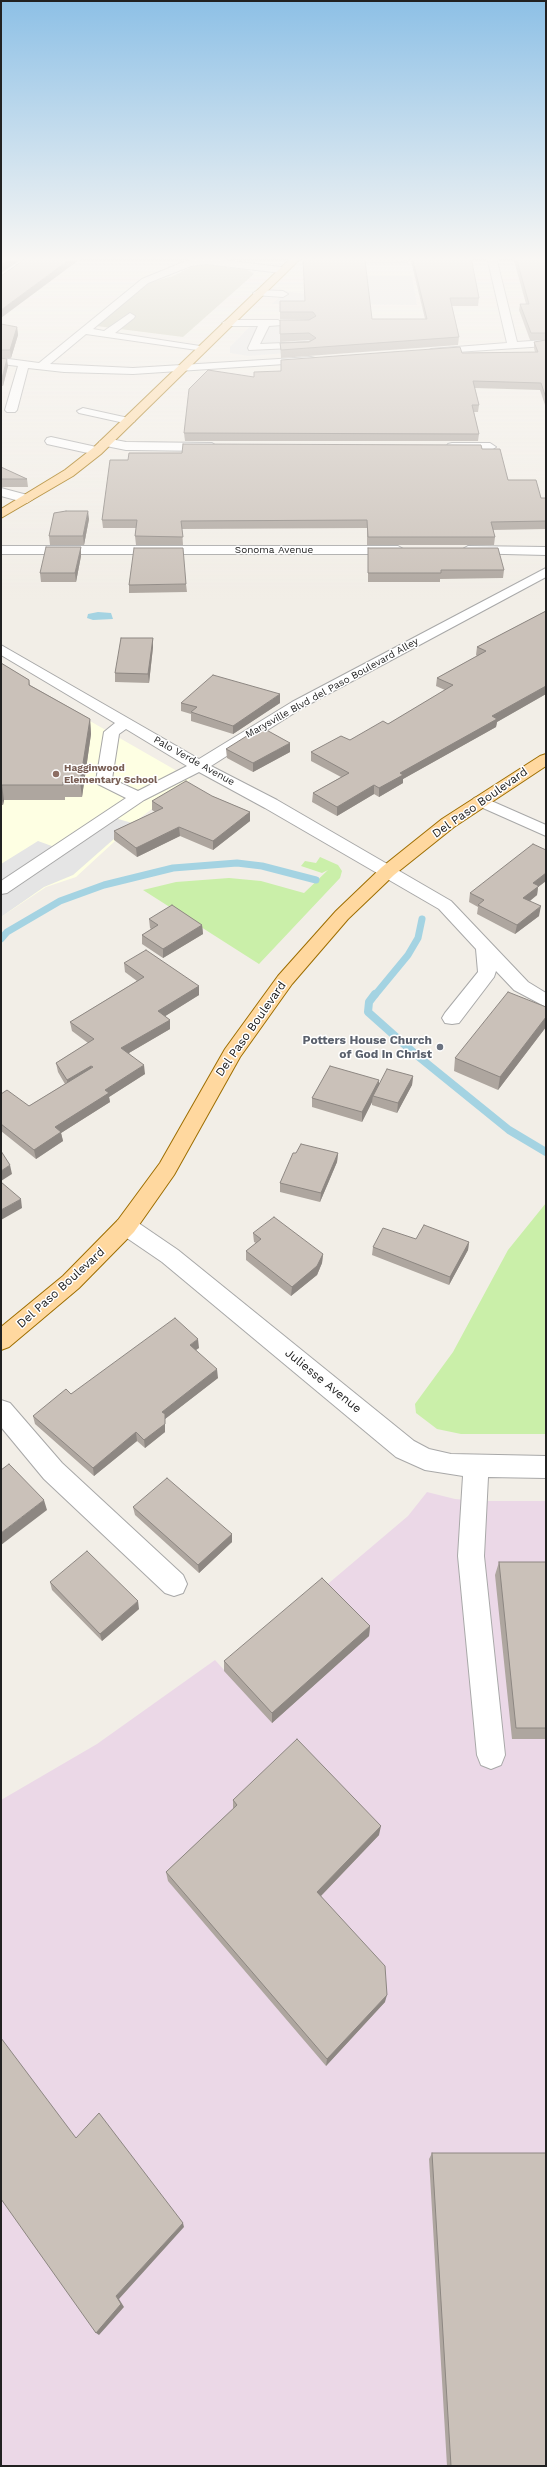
<!DOCTYPE html>
<html>
<head>
<meta charset="utf-8">
<style>
  body { margin:0 }
  #map { position:relative; width:547px; height:2467px; overflow:hidden; background:#f2eee7; font-family:"Work Sans",sans-serif }
  canvas { display:block }
  .frame { position:absolute; inset:0; border:2px solid #212121; pointer-events:none }
</style>
</head>
<body>
<div id="map">
<canvas width="547" height="2467"></canvas>
<div class="frame"></div>
</div>
<script>
const c = document.querySelector('canvas').getContext('2d');
c.lineJoin = 'round';
function paint(path, color) {
  c.fillStyle = color;
  c.fill(path, 'evenodd');
}
function poly(rows) {
  const path = new Path2D();
  for (const r of rows) {
    path.moveTo(r[0], r[1]);
    for (let i = 2; i < r.length; i += 2) path.lineTo(r[i], r[i + 1]);
  }
  return path;
}
function stroke(path, color, width, dash) {
  c.strokeStyle = color;
  c.lineWidth = width;
  c.lineCap = dash ? 'butt' : 'round';
  c.setLineDash(dash || []);
  c.stroke(path);
}
function label(font, color, halo, rows, align = 'center') {
  c.font = font + ' "Work Sans",sans-serif';
  c.lineWidth = 3;
  c.setLineDash([]);
  c.textBaseline = 'middle';
  c.strokeStyle = halo;
  c.fillStyle = color;
  for (const [text, x, y, turn = 0] of rows) {
    c.save();
    c.translate(x, y);
    c.rotate((+turn || 0) * Math.PI / 180);
    c.textAlign = isNaN(turn) ? turn : align;
    if (halo) c.strokeText(text, 0, 0);
    c.fillText(text, 0, 0);
    c.restore();
  }
}
paint(poly([
  [427,1492,455,1499,478,1501,546,1501,546,2466,1,2466,1,1800,97,1744,215,1660,225,1671,408,1516]
]), '#ebd8e7');
paint(poly([
  [1,670,191,779,140,818,76,877,46,887,1,917]
]), '#feffe3');
paint(poly([
  [204,264,248,270,254,274,183,337,96,326,148,283,173,276,195,265]
]), '#c7c7b1');
paint(poly([
  [320,857,338,865,342,871,340,878,259,964,143,890,176,882,229,878,261,881,304,893,328,870,322,873,301,866,305,861,316,863],
  [546,1203,546,1434,461,1434,437,1429,416,1413,415,1404,453,1352,508,1250]
]), '#caefa9');
paint(poly([
  [322,257,407,257,408,263,320,263,324,258],
  [367,276,412,276,417,305,272,304,285,291,305,294,368,293],
  [256,320,283,320,284,327,280,327,281,342,303,342,304,336,325,350,248,356,230,353,230,347],
  [101,814,132,823,73,875,44,887,1,917,1,864,38,841,60,849]
]), '#e5e5e5');
paint(poly([
  [98,612,111,613,113,619,93,620,87,618,88,614]
]), '#a4d3e2');
stroke(poly([
  [1,939,7,932,60,901,104,885,173,868,237,863,262,866,316,880],
  [375,995,408,955,418,938,422,919]
]), '#a4d3e2', 7);
stroke(poly([
  [375,994,369,1002,368,1012,414,1053,509,1130,546,1152]
]), '#a4d3e2', 8);
const minor = poly([
  [396,257,404,257,406,260,398,262,396,257],
  [487,257,496,257,517,342,546,340,546,346,427,354,426,352,431,349,507,343,487,257],
  [206,258,281,267,286,270,281,273,206,264,191,266,148,283,93,329,104,331,130,313,135,316,134,318,115,333,200,346,205,349,204,351,86,334,50,364,133,368,311,357,315,358,315,362,133,374,64,372,28,368,17,410,15,412,7,412,5,410,18,366,1,364,1,358,39,363,142,279,186,261,206,258],
  [258,290,283,291,288,294,283,297,254,295,253,293,258,290],
  [278,320,283,323,282,325,269,326,260,344,309,342,314,345,313,347,249,350,248,348,258,326,227,326,222,323,227,320,278,320],
  [83,408,133,419,135,421,129,424,79,413,77,411,83,408],
  [51,437,101,448,103,451,97,455,47,444,45,441,47,438,51,437],
  [105,438,126,442,212,443,218,447,212,451,126,450,101,445,99,442,105,438],
  [452,443,490,443,496,447,490,451,448,450,446,447,448,444,452,443],
  [1,488,31,496,33,499,27,503,1,496,1,488],
  [1,546,398,546,405,550,398,554,1,554,1,546],
  [468,546,546,547,546,555,463,553,461,550,468,546],
  [546,568,546,577,302,708,211,766,277,800,451,901,528,982,546,993,546,1007,514,990,496,971,494,977,459,1023,452,1024,445,1023,442,1018,445,1013,478,972,476,949,439,909,265,808,199,772,144,800,7,893,1,894,1,881,126,798,98,784,96,781,104,732,115,723,1,655,1,645,199,759,292,702,546,568],
  [126,729,187,766,138,791,112,779,119,734,126,729],
  [480,796,546,825,546,836,474,804,472,801,474,798,480,796],
  [126,1218,134,1220,178,1250,414,1441,429,1449,451,1454,546,1456,546,1478,488,1477,484,1556,505,1755,501,1765,491,1769,481,1765,477,1755,458,1556,463,1476,425,1470,396,1457,162,1262,118,1232,115,1226,118,1220,126,1218],
  [1,1400,10,1403,62,1463,183,1575,187,1584,183,1593,174,1596,165,1593,44,1479,1,1427,1,1400]
]);
const major = poly([
  [292,257,302,257,101,454,73,476,1,518,1,509,65,470,93,448,292,257],
  [546,754,546,766,454,827,394,875,348,919,292,984,240,1057,174,1175,134,1232,79,1288,9,1347,1,1350,1,1327,63,1276,118,1220,160,1163,225,1049,278,976,336,911,382,867,442,819,540,756,546,754]
]);
stroke(minor, '#a8a8a8', 2);
stroke(major, '#9e6e00', 2);
paint(minor, '#fff');
paint(major, '#ffd89f');
paint(poly([
  [410,257,471,257,479,298,478,306,452,306,459,337,458,345,281,358,280,343,310,341,309,340,280,342,280,320,310,319,280,319,280,301,372,319,425,319],
  [513,257,546,257,546,340,530,340,519,310,520,304,526,304],
  [1,324,17,327,18,335,11,358,3,358,8,366,3,386,1,386],
  [546,340,546,408,540,390,475,388,479,405,478,412,474,412,479,434,478,441,185,441,184,433,254,377,281,371,462,353,535,352,534,348,534,342],
  [482,449,508,480,541,498,546,498,546,529,493,530,495,537,494,545,367,545,367,528,182,529,183,545,136,545,135,536,136,528,103,528,102,520,128,460,182,453],
  [1,467,27,479,28,487,1,487],
  [89,519,84,545,50,545,49,536],
  [81,547,81,556,76,582,41,582,40,573],
  [368,548,504,570,503,578,440,579,440,582,368,582],
  [186,584,187,592,129,593,129,585],
  [546,611,546,694,497,722,496,727,403,779,403,783,379,797,374,794,337,816,312,802,313,793,341,777,311,761,311,752,350,740,388,724,445,690,436,686,437,678,477,656,476,655,477,647],
  [153,638,153,647,149,683,115,682,115,673],
  [1,663,29,680,30,685,90,719,91,734,82,797,65,797,65,800,4,800,3,805,1,805],
  [181,703,280,703,233,734,191,721,191,714,181,711],
  [226,749,290,752,253,772,227,758],
  [212,796,250,812,250,821,213,850,180,836,137,857,114,840,114,831,155,812,152,810,152,801],
  [546,850,546,881,538,887,537,895,530,901,539,916,515,934,477,914,478,907,469,902,470,893],
  [149,919,202,925,203,934,163,958,142,944,142,935,151,929,150,928],
  [124,963,199,986,199,995,165,1016,170,1020,170,1029,129,1053,145,1074,109,1097,110,1102,61,1133,63,1141,36,1159,1,1131,1,1094,29,1106,65,1084,58,1072,56,1063,88,1043,72,1031,70,1022,137,981,125,972],
  [546,1007,546,1027,498,1090,454,1071,455,1058],
  [413,1076,412,1085,397,1113,372,1105,372,1102,362,1122,312,1107,312,1098,379,1084],
  [296,1153,338,1153,337,1162,320,1202,280,1192,280,1183],
  [253,1233,323,1254,322,1263,317,1275,291,1296,246,1260,246,1251,256,1243,254,1242],
  [416,1239,469,1242,468,1250,449,1285,372,1255,373,1247],
  [199,1348,196,1350,218,1378,165,1419,165,1432,145,1448,137,1441,94,1476,35,1424,33,1416,71,1394],
  [133,1507,232,1534,232,1542,199,1573,135,1515],
  [499,1562,546,1562,546,1739,512,1739,495,1575],
  [50,1582,139,1609,102,1641,52,1590],
  [370,1626,369,1636,272,1723,224,1671,224,1661],
  [233,1800,379,1835,321,1896,385,2002,326,2066,168,1881,166,1872,233,1809],
  [432,2153,546,2466,447,2466,429,2159]
]), '#aea69f');
paint(poly([
  [14,257,25,257,1,273,1,265],
  [73,257,83,257,1,318,1,310],
  [17,327,18,335,11,358,10,350],
  [7,359,8,366,3,386,2,378],
  [88,511,89,519,84,545,83,536],
  [81,547,81,556,76,582,75,573],
  [153,638,153,647,149,683,148,674],
  [546,686,546,694,497,722,496,727,403,779,403,783,379,797,379,788,400,773,492,716],
  [280,694,280,703,233,734,233,726],
  [90,719,91,734,82,797,80,782],
  [290,743,290,752,253,772,253,763],
  [2,785,4,800,3,805,1,794],
  [374,785,374,794,337,816,337,807],
  [250,812,250,821,213,850,213,841],
  [179,827,180,836,137,857,136,848],
  [546,873,546,881,538,887,537,895,522,907,523,898,533,883],
  [541,906,539,916,515,934,517,925],
  [202,925,203,934,163,958,163,949],
  [199,986,199,995,159,1020,158,1011],
  [546,1017,546,1027,498,1090,500,1077],
  [170,1020,170,1029,122,1057,121,1048],
  [144,1065,145,1074,109,1097,110,1102,61,1133,63,1141,36,1159,34,1150,55,1127,105,1090],
  [91,1066,92,1075,68,1089,67,1080],
  [413,1076,412,1085,397,1113,398,1103],
  [379,1080,379,1090,373,1096,372,1102,362,1122,362,1112],
  [338,1153,337,1162,320,1202,321,1193],
  [10,1165,12,1174,1,1181,1,1171],
  [21,1199,22,1208,1,1220,1,1210],
  [469,1242,468,1250,449,1285,450,1277],
  [323,1254,322,1263,317,1275,291,1296,292,1287],
  [198,1339,199,1348,191,1353,190,1345],
  [217,1369,218,1378,165,1419,165,1432,145,1448,144,1440,162,1412],
  [136,1432,137,1441,94,1476,93,1468],
  [44,1500,47,1510,1,1545,1,1533],
  [232,1534,232,1542,199,1573,198,1565],
  [138,1601,139,1609,102,1641,100,1634],
  [370,1626,369,1636,272,1723,272,1713],
  [381,1826,379,1835,316,1901,317,1892],
  [387,1995,385,2002,326,2066,327,2059],
  [183,2223,184,2227,119,2299,124,2307,99,2335,96,2333,116,2296]
]), '#8d8782');
const building = poly([
  [1,257,14,257,1,265,1,257],
  [28,257,73,257,1,310,1,276,28,257],
  [412,257,471,257,479,298,450,298,459,337,281,350,280,343,309,342,316,338,309,333,280,334,280,320,309,320,316,316,313,312,280,312,280,301,305,301,303,259,365,260,372,319,427,319,412,257],
  [516,257,546,257,546,333,531,333,520,304,529,304,516,257],
  [1,324,17,327,10,350,1,350,1,324],
  [546,340,546,398,541,383,473,381,479,405,472,405,479,434,184,433,189,389,208,370,254,377,254,372,281,371,281,360,460,347,462,353,538,352,534,342,546,340],
  [1,358,7,359,2,378,1,378,1,358],
  [183,444,481,445,482,449,500,449,508,480,536,480,541,498,546,498,546,521,491,522,495,537,368,537,367,520,181,521,183,537,135,536,137,520,102,520,110,460,128,460,129,453,182,453,183,444],
  [1,467,27,479,1,479,1,467],
  [66,511,88,511,83,536,49,536,54,513,66,511],
  [46,547,81,547,75,573,40,573,46,547],
  [134,548,183,548,186,584,129,585,134,548],
  [368,548,498,548,504,570,441,570,441,573,368,573,368,548],
  [546,611,546,686,492,716,497,719,400,773,403,775,379,788,374,785,337,807,313,793,349,773,311,752,341,736,350,740,383,721,388,724,453,685,437,678,486,651,477,647,546,611],
  [121,638,153,638,148,674,115,673,121,638],
  [1,663,29,680,29,685,90,719,80,782,63,782,63,785,2,785,1,788,1,663],
  [213,675,280,694,233,726,191,712,197,707,181,703,213,675],
  [261,727,290,743,253,763,226,749,261,727],
  [186,781,212,796,250,812,213,841,179,827,136,848,114,831,163,808,152,801,186,781],
  [533,844,546,850,546,873,533,883,539,886,523,898,541,906,517,925,478,905,484,900,470,893,533,844],
  [172,905,202,925,163,949,142,935,158,925,149,919,172,905],
  [146,950,199,986,158,1011,170,1020,121,1048,144,1065,105,1090,109,1093,55,1127,61,1132,34,1150,1,1124,1,1094,7,1090,29,1106,93,1067,91,1066,67,1080,56,1063,94,1039,70,1022,144,977,124,963,146,950],
  [508,992,546,1007,546,1017,500,1077,455,1058,508,992],
  [330,1066,379,1080,362,1112,312,1098,330,1066],
  [387,1069,413,1076,398,1103,373,1096,387,1069],
  [301,1144,338,1153,321,1193,280,1183,293,1153,296,1153,301,1144],
  [1,1151,10,1165,1,1171,1,1151],
  [1,1182,21,1199,1,1210,1,1182],
  [274,1217,323,1254,317,1266,292,1287,246,1251,261,1239,253,1233,274,1217],
  [424,1225,469,1242,450,1277,373,1247,383,1228,416,1239,424,1225],
  [175,1318,198,1339,190,1345,217,1369,162,1412,165,1414,165,1424,144,1440,136,1432,93,1468,33,1416,66,1389,71,1394,175,1318],
  [9,1464,44,1500,1,1533,1,1470,9,1464],
  [167,1478,232,1534,198,1565,133,1507,167,1478],
  [87,1551,138,1601,100,1634,50,1582,87,1551],
  [499,1562,546,1562,546,1728,516,1728,499,1562],
  [322,1578,370,1626,272,1713,224,1661,322,1578],
  [297,1739,381,1826,317,1892,385,1966,387,1995,327,2059,166,1872,237,1805,233,1800,297,1739],
  [1,2038,76,2138,99,2113,183,2223,116,2296,121,2304,96,2333,1,2199,1,2038],
  [432,2153,546,2153,546,2466,451,2466,432,2153]
]);
paint(building, '#cac1b9');
stroke(building, '#8d8782', 1);
const sky = c.createLinearGradient(0, 0, 0, 602);
sky.addColorStop(0, '#8dc0e6');
sky.addColorStop(0.43, '#f9f7f4');
sky.addColorStop(1, '#f9f7f400');
c.fillStyle = sky;
c.fillRect(0, 0, 547, 602);
for (const [x, y, r, color] of [
  [56,774,4,"#8d6e63"],
  [440,1047,4,"#6b7280"]
]) {
  const dot = new Path2D();
  dot.arc(x, y, r, 0, 2 * Math.PI);
  c.fillStyle = color;
  c.fill(dot);
  stroke(dot, '#fff', 1.5);
}
label('10px', '#212121', '#fff', [
  ["Sonoma Avenue",274,550],
  ["Marysville Blvd del Paso Boulevard Alley",332,688,-29],
  ["Palo Verde Avenue",194,761,29]
]);
label('bold 10px', '#785e54', '#fff', [
  ["Hagginwood",64,768],
  ["Elementary School",64,780]
], 'left');
label('12px', '#212121', '#fff', [
  ["Del Paso Boulevard",480,803,-35],
  ["Del Paso Boulevard",251,1029,-55],
  ["Del Paso Boulevard",61,1288,-42],
  ["Juliesse Avenue",323,1381,39]
]);
label('bold 12px', '#5b616d', '#fff', [
  ["Potters House Church",432,1040],
  ["of God in Christ",432,1054]
], 'right');
</script>
</body>
</html>
